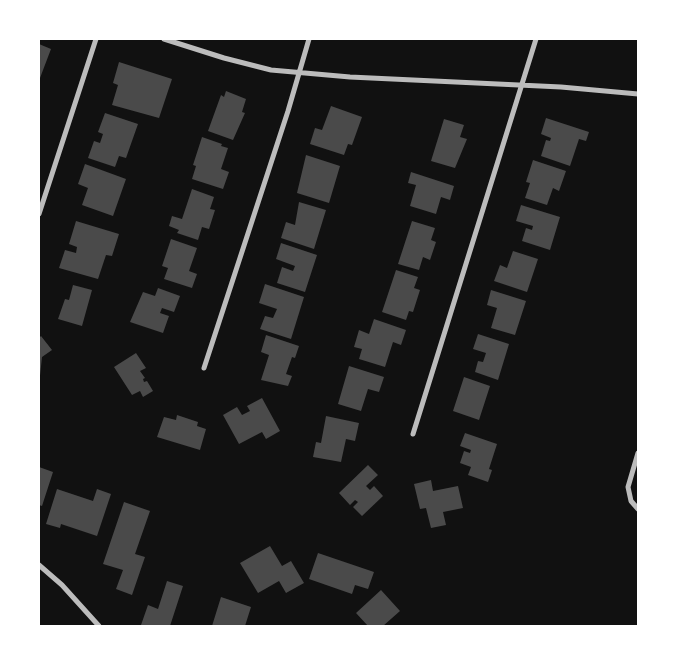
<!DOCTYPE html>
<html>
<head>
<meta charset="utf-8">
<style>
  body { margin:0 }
  #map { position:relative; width:677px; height:665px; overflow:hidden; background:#111; font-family:Overpass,sans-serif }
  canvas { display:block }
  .frame { position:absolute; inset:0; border:40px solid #fff; pointer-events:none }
</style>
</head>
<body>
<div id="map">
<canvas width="677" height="665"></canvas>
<div class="frame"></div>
</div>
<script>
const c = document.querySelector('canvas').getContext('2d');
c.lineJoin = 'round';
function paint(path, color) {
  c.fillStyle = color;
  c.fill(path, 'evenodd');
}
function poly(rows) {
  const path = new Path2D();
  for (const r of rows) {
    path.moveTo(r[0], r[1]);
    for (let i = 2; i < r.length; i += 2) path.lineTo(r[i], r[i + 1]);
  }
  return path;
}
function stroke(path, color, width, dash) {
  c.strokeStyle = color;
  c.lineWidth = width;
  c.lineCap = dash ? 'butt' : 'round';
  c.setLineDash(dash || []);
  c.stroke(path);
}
paint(poly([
  [39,44,51,49,40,78,39,78],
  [119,62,172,79,159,118,112,105,118,85,113,83],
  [226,91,246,99,242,112,245,113,233,140,208,131,221,95,224,97],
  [331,106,362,117,352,145,348,144,344,155,310,144,315,128,322,130],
  [105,113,138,124,126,158,119,156,115,167,88,158,94,141,100,143,103,134,98,132],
  [546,118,589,132,586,141,579,139,570,166,541,156,546,140,550,141,551,138,541,134],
  [444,119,464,125,460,137,467,139,455,168,431,161],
  [202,137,222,144,221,146,228,148,221,169,229,172,223,189,192,179,196,166,193,165],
  [306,155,340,166,329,203,297,193],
  [533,160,566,171,559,191,553,188,547,205,525,198,530,183,526,182],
  [85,164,126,179,113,216,82,205,88,188,78,184],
  [411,172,454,186,450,200,441,197,436,214,410,206,416,185,408,183],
  [192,189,214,197,210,209,215,210,209,229,202,227,198,240,177,233,179,230,169,226,172,216,182,219],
  [299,202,326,210,314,249,281,238,286,222,295,225],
  [521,205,560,217,550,250,522,241,526,228,532,230,533,226,516,221],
  [76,221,119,234,112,256,106,255,98,279,59,268,65,250,76,253,77,247,69,244],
  [412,221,435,228,431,240,436,242,430,260,423,257,419,270,398,264],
  [171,239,197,248,189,271,197,274,192,288,164,279,168,268,162,266],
  [281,243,317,255,305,292,277,283,282,267,293,271,295,266,276,259],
  [513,251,538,259,527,292,494,281,500,265,507,268],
  [396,270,418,277,414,288,420,290,413,312,409,311,406,320,382,312],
  [265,284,304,297,291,339,260,329,265,316,273,318,277,309,259,303],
  [73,285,92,290,82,326,58,319,65,299,69,300],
  [158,288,180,296,174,312,162,308,160,313,169,316,163,333,130,322,143,292,155,296],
  [491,290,526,301,515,335,491,328,497,308,487,305],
  [374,319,406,330,401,345,393,342,385,367,359,359,362,349,354,347,359,330,369,334],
  [478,334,509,344,498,380,475,372,478,361,483,362,486,353,473,349],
  [266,335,299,346,295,358,292,357,286,374,292,376,288,386,261,380,269,355,261,352],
  [41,336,52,350,42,357,39,385,39,338],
  [136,353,146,368,140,371,145,378,143,379,144,382,147,381,153,391,143,397,140,391,132,395,114,367],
  [349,366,384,377,379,392,368,389,361,411,338,404],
  [464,377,490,386,479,420,453,411],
  [262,398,280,431,266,439,262,432,239,444,223,415,237,407,242,415,250,411,247,406],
  [177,415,198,422,197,426,206,429,200,450,157,437,164,417,176,420],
  [326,416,359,423,355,441,346,439,341,462,313,457,316,442,321,443],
  [465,433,497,444,489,469,492,470,488,482,468,475,471,467,460,463,464,451,470,453,471,450,460,446],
  [368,465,378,475,366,486,370,490,374,486,383,496,362,516,353,507,358,502,355,500,350,505,339,493],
  [39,467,53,472,42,506,39,505],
  [431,480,433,491,458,486,463,508,443,512,446,525,431,528,426,508,420,509,414,484],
  [57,489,93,501,97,489,111,494,97,536,61,524,60,528,46,524],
  [124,502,150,511,135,554,145,557,132,595,116,589,123,570,103,564],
  [270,546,282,566,291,561,304,583,286,593,279,581,258,593,240,563],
  [318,553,374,572,368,589,355,585,352,594,309,579],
  [167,581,183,586,170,626,141,625,148,605,158,609],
  [381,590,400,611,383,626,368,626,356,613],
  [221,597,251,607,245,626,212,626]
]), '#4a4a4a');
stroke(poly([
  [164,39,224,58,271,70,350,77,561,87,638,94],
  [39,214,96,39],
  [204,368,288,111,309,39],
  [413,434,536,39],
  [638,453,628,487,631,501,638,509],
  [39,565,62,585,99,626]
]), '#bcbcbc', 5);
</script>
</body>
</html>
